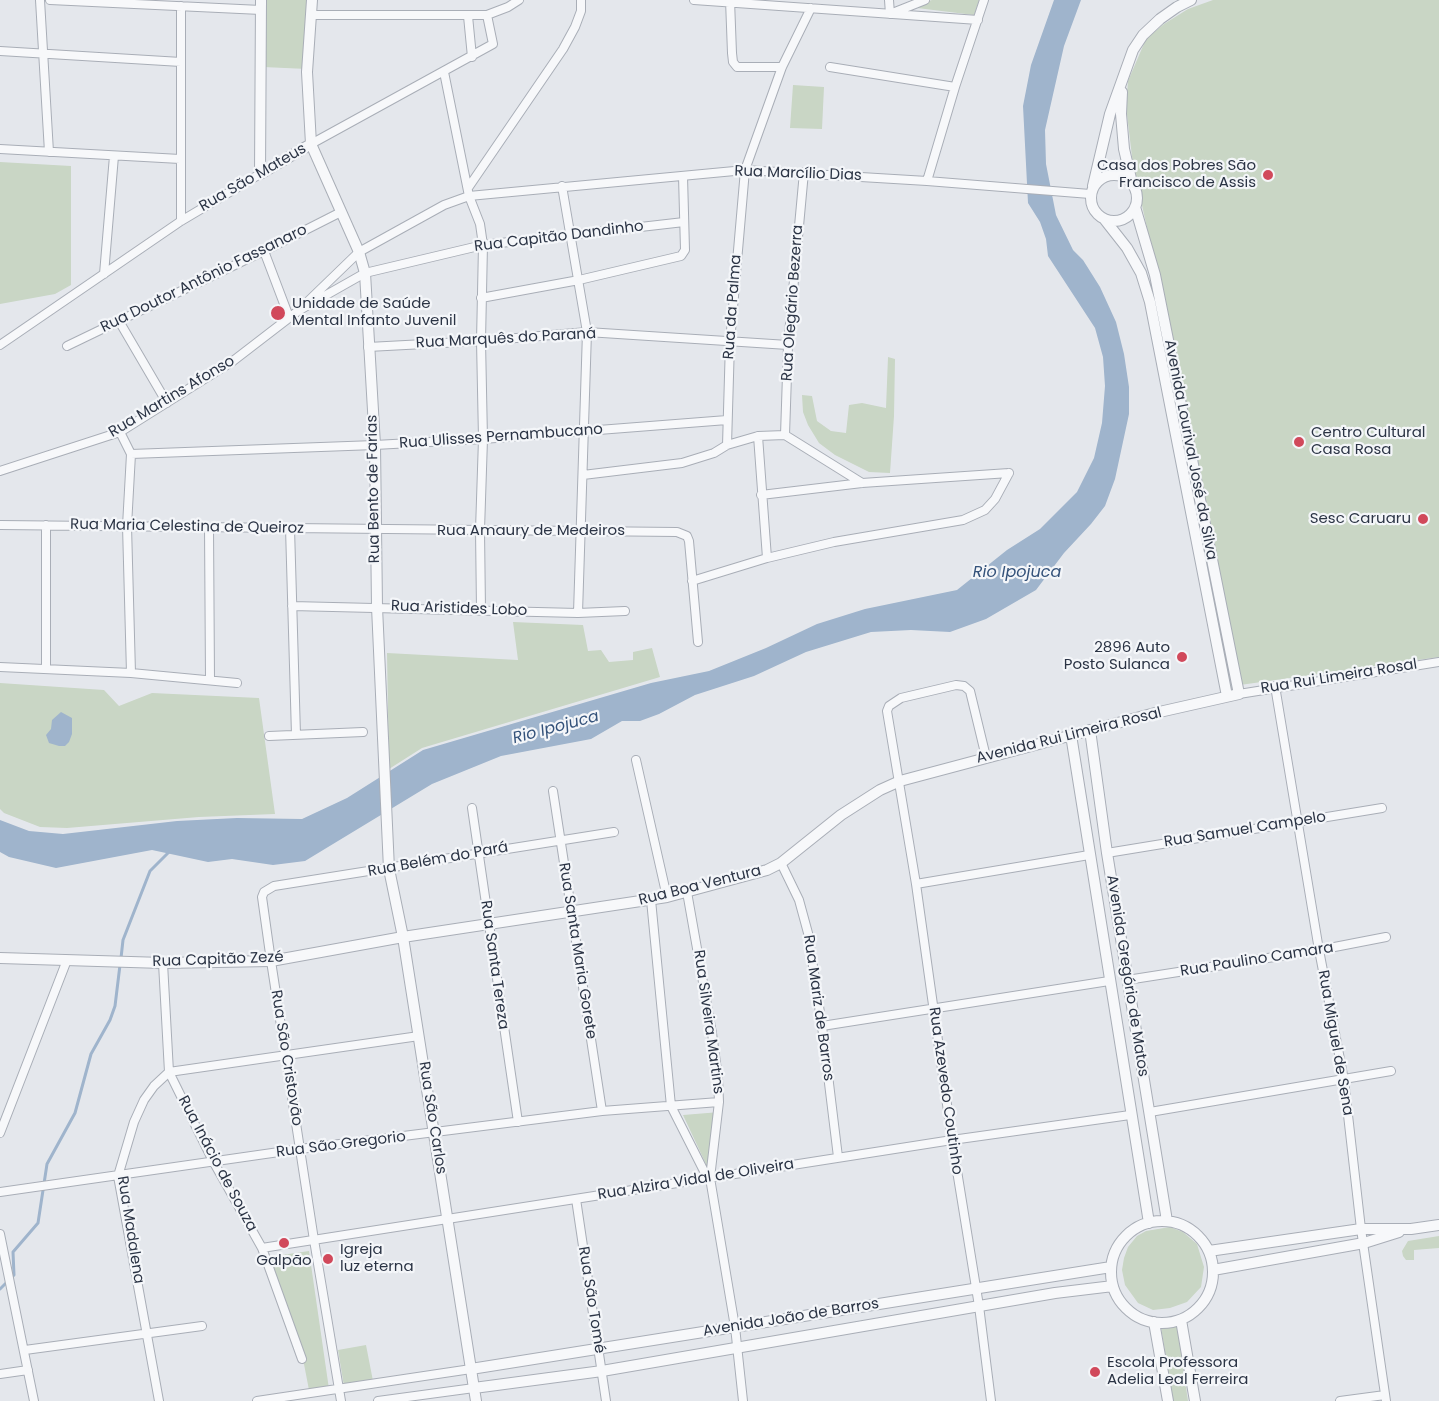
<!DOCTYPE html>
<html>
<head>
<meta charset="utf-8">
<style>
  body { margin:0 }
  canvas { display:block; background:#e4e7ec }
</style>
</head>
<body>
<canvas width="1439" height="1401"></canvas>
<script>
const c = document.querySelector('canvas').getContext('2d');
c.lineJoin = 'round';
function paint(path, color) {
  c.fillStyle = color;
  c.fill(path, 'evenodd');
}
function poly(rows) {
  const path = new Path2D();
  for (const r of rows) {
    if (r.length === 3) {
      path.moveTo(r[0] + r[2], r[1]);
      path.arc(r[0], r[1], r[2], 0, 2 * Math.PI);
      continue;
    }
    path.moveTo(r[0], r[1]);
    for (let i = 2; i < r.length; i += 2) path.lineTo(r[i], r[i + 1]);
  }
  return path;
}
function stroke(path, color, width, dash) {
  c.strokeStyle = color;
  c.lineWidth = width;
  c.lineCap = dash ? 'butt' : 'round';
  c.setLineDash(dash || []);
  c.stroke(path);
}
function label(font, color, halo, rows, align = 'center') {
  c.font = font + ' Poppins,sans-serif';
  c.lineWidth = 4.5;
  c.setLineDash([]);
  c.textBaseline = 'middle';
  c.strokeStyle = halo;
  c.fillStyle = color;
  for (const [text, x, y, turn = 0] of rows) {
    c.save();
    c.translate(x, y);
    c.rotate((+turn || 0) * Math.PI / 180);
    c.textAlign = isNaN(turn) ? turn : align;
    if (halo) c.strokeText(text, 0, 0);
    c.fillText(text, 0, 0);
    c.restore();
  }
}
paint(poly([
  [266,0,309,0,307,69,263,67],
  [932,0,979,0,974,15,909,7],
  [1213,0,1439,0,1439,657,1240,685,1156,268,1133,165,1126,106,1128,81,1146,39,1164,24,1188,9],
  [793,85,824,87,822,129,790,128],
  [0,162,71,166,71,285,55,294,0,304],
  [888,357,895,359,894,416,890,473,869,472,835,455,819,443,808,425,803,412,802,395,812,396,817,421,831,431,846,433,849,405,862,403,886,408],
  [513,622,583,625,588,651,601,650,609,662,633,660,633,652,652,648,660,677,422,748,389,769,387,653,518,660],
  [0,683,104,690,119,706,152,693,259,698,275,814,199,817,67,828,40,827,4,813,0,809],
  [720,1112,712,1177,683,1115],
  [1170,1227,1183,1232,1197,1244,1204,1267,1201,1287,1187,1302,1170,1308,1153,1310,1138,1303,1125,1285,1122,1270,1124,1258,1128,1247,1137,1236,1146,1231],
  [1439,1236,1439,1248,1414,1250,1414,1260,1406,1260,1403,1256,1402,1251,1408,1241],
  [309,1251,329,1389,309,1390,303,1359,268,1257],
  [1177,1325,1188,1401,1173,1401,1161,1327],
  [366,1345,373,1381,344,1386,338,1350]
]), '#c9d6c5');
paint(poly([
  [1054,0,1081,0,1064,46,1045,130,1046,164,1056,215,1073,250,1083,260,1100,287,1116,322,1124,354,1129,387,1129,414,1115,479,1105,506,1091,524,1064,553,1036,590,986,619,950,632,911,630,871,632,806,652,754,676,695,695,659,714,640,721,622,721,591,739,501,756,432,784,305,861,273,865,232,859,208,862,152,850,56,868,9,857,0,852,0,820,29,831,63,834,177,821,237,818,302,819,347,798,423,750,651,683,709,671,766,648,817,624,865,609,957,590,1007,550,1040,529,1077,492,1094,458,1102,423,1105,386,1103,357,1095,328,1048,256,1046,239,1040,222,1028,203,1023,106,1031,65],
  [61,712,72,718,72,734,69,742,65,746,59,746,49,743,46,735,51,729,52,720]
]), '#9fb4cc');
stroke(poly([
  [121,958,123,940,150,871,169,852],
  [0,1289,14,1275,13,1252,38,1223,47,1164,75,1113,91,1054,110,1020,115,1006,120,965]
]), '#9fb4cc', 3);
const minor = poly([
  [40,0,49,152],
  [50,0,261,10],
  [694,0,978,20],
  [730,0,732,53,733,62,737,67,782,67],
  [889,0,890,14,925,0],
  [311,15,487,15,508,7,519,0],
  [468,16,472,57],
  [0,51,181,62],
  [830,67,955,87],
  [444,72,469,196,480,224,483,245,481,341,483,439,480,530,481,610],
  [311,144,493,44,487,15],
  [0,149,180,159],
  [927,181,955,87,984,0],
  [562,186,587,332,578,613],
  [468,188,563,49,575,27,581,11,581,0],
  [181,221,181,6],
  [264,251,289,317],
  [104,274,114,156],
  [481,298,579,280,681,256,685,250,683,176],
  [298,311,359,252,444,205,469,196,745,170,927,181,1090,194],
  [119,321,167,403],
  [0,345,181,221,260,174],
  [67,346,264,251,341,212],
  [368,347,481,341,587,332,788,345],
  [120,432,131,454,127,526,131,673],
  [785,435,788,345,804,172],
  [785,435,862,483],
  [758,436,767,558],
  [727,445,730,342,745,170,782,67,811,8],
  [131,454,375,445,483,439,727,420],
  [0,471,120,432,233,361,298,311,365,273,483,245,684,222],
  [583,475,682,463,714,453,727,445,758,436,785,435],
  [761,495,862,483,1009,473],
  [0,525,677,532,687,536,689,541,698,642],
  [209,527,210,680],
  [290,528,296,735],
  [692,581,767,558,834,542,963,520,985,510,995,499,1009,473],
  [292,606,578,613,625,611],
  [0,667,131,673,237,683],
  [46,669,46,525],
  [1275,686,1319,950,1344,1080,1361,1229,1386,1401],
  [1239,694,1439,662],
  [269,736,363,732],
  [986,757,970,691,964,686,956,685,901,698,889,706,887,711,916,884,952,1140,979,1306,991,1401],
  [636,760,667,897],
  [553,791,602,1111],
  [472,808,518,1122],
  [1107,853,1382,808],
  [781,863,799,900,808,933,822,1026,838,1157],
  [916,884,1089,855],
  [687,892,712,1033,718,1078,719,1102,710,1178,735,1327,743,1401],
  [651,900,671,1106,708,1179],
  [163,963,169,1072,213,1161,262,1248,302,1359],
  [1127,980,1319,950,1386,937],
  [822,1026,1109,981],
  [169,1072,419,1036],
  [1150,1112,1391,1071],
  [0,1133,67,960],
  [0,1192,300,1149,602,1111,719,1102],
  [576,1199,606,1401],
  [0,1234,34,1401],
  [262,1248,952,1140,1130,1115],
  [25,1350,202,1326],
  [0,1374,28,1370],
  [159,1401,118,1176,134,1122,144,1100,154,1086,169,1072],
  [257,1401,471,1369],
  [341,1401,314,1240,271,961,262,897,264,892,274,886,614,832],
  [378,1401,474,1388],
  [1340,1401,1385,1395]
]);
const tertiary = poly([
  [312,0,307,72,311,144,359,252,365,273,375,445,377,607,389,869,403,937,476,1401],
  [1122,92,1121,114,1124,149,1132,183],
  [260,174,261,0],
  [260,174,311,144],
  [1114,198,23],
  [1093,186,1110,114,1133,50,1143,35,1160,19,1177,7,1191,0],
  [1105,220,1127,248,1141,273,1150,302,1227,696],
  [1090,730,1107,853,1167,1221],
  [1071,735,1149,1223],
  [0,958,163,963,271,961,403,937,667,897,767,870,781,863,841,815,880,790,900,781,1155,713,1239,694,1155,275,1135,207],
  [1162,1272,51],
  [1209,1251,1361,1229,1411,1229,1439,1225],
  [1213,1270,1364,1243,1399,1232],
  [1181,1320,1195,1401],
  [1154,1322,1168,1401],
  [471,1369,1111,1267],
  [474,1388,602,1371,1055,1293,1113,1286]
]);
stroke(minor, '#a9aeb7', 10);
stroke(tertiary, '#a9aeb7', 12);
stroke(minor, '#f7f8fa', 8);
stroke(tertiary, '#f7f8fa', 10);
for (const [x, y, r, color] of [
  [1268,175,6,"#d1495b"],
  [278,313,8,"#d1495b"],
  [1299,442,6,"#d1495b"],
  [1423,519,6,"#d1495b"],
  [1182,657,6,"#d1495b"],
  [284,1243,6,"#d1495b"],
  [328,1259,6,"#d1495b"],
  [1095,1372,6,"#d1495b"]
]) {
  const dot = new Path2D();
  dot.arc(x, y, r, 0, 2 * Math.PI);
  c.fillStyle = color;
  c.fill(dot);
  stroke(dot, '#f4f6f9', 2);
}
label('15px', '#2b3445', '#f4f6f9', [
  ["Casa dos Pobres São",1256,166,"right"],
  ["Francisco de Assis",1256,183,"right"],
  ["Unidade de Saúde",292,304],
  ["Mental Infanto Juvenil",292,321],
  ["Centro Cultural",1311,433],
  ["Casa Rosa",1311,450],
  ["Sesc Caruaru",1411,519,"right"],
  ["2896 Auto",1170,648,"right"],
  ["Posto Sulanca",1170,665,"right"],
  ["Igreja",340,1250],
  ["luz eterna",340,1267],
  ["Galpão",284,1261,"center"],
  ["Escola Professora",1107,1363],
  ["Adelia Leal Ferreira",1107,1380]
], 'left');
label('15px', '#2b3445', '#f4f6f9', [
  ["Rua Marcílio Dias",798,174,2],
  ["Rua São Mateus",253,178,-30],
  ["Rua Capitão Dandinho",559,237,-7],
  ["Rua Doutor Antônio Fassanaro",204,279,-26],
  ["Rua Olegário Bezerra",793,303,-86],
  ["Rua da Palma",733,307,-86],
  ["Rua Marquês do Paraná",506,339,-3],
  ["Rua Martins Afonso",172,397,-31],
  ["Rua Ulisses Pernambucano",501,437,-4],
  ["Avenida Lourival José da Silva",1190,450,79],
  ["Rua Bento de Farias",374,489,-91],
  ["Rua Maria Celestina de Queiroz",187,527,1],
  ["Rua Amaury de Medeiros",531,531],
  ["Rua Aristides Lobo",459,609,2],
  ["Rua Rui Limeira Rosal",1339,677,-9],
  ["Avenida Rui Limeira Rosal",1069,736,-14],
  ["Rua Samuel Campelo",1245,830,-9],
  ["Rua Belém do Pará",438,860,-10],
  ["Rua Boa Ventura",700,886,-14],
  ["Rua Santa Maria Gorete",577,951,81],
  ["Rua Capitão Zezé",218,960,-2],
  ["Rua Paulino Camara",1257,960,-9],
  ["Rua Santa Tereza",494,965,82],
  ["Avenida Gregório de Matos",1127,976,81],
  ["Rua Mariz de Barros",818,1008,82],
  ["Rua Silveira Martins",708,1022,82],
  ["Rua Miguel de Sena",1335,1043,80],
  ["Rua São Cristovão",286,1058,81],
  ["Rua Azevedo Coutinho",945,1091,82],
  ["Rua São Carlos",432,1118,81],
  ["Rua São Gregorio",341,1145,-7],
  ["Rua Inácio de Souza",217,1164,62],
  ["Rua Alzira Vidal de Oliveira",696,1180,-9],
  ["Rua Madalena",130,1230,81],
  ["Rua São Tomé",591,1300,81],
  ["Avenida João de Barros",791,1318,-9]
]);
label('italic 16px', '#34527a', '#f4f6f9', [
  ["Rio Ipojuca",1017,573],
  ["Rio Ipojuca",556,728,-15]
]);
</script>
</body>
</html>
